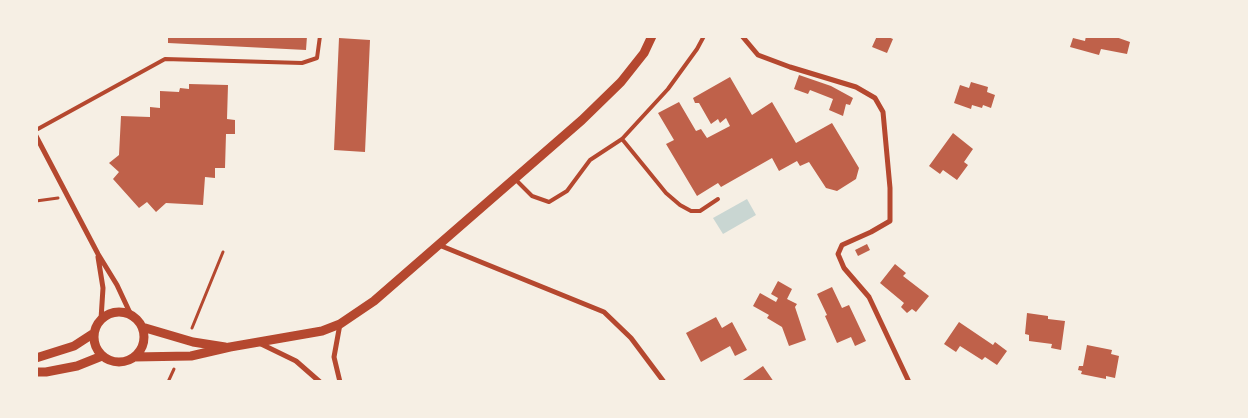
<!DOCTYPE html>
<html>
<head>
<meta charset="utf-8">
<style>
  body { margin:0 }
  #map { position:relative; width:1248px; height:418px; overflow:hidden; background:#f6efe4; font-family:"Crimson Pro",serif }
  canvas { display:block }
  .frame { position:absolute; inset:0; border:38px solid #f6efe4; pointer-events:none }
</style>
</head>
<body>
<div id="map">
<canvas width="1248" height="418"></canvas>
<div class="frame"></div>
</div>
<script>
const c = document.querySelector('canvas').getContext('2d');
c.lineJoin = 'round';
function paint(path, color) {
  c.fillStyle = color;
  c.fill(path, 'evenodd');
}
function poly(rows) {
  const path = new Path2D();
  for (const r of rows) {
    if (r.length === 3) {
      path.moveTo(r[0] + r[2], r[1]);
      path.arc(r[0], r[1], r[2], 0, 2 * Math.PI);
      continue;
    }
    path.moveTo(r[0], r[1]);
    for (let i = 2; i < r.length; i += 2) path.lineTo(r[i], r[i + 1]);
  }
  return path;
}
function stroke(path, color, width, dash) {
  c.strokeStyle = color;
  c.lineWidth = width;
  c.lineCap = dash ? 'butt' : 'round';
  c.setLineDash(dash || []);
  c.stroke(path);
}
paint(poly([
  [747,199,756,215,723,234,713,218]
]), '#c9d6d2');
paint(poly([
  [168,36,307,36,306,50,168,43],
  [877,36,886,36,893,39,887,53,872,47],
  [1086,36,1113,36,1130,42,1127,54,1101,49,1099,55,1070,47,1073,38,1085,41],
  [339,38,370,40,365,152,334,150],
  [799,75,831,86,853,98,850,105,846,104,843,116,829,110,833,99,810,90,808,94,794,89],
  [730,77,752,115,772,102,796,143,832,123,859,168,856,179,837,191,826,188,809,162,800,166,797,161,779,171,772,158,721,187,718,183,697,196,666,144,674,140,658,113,679,102,696,131,701,129,707,138,730,126,726,118,720,123,718,119,711,124,699,103,695,103,693,98],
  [971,82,988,87,987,92,995,95,991,108,983,105,982,108,972,105,971,109,954,103,960,85,969,88],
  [189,84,228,85,227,119,235,120,235,134,226,134,225,168,215,168,215,178,205,177,203,205,166,203,156,212,147,202,139,208,113,179,119,172,109,163,119,155,121,116,150,117,150,107,160,108,160,91,179,92,180,88,189,89],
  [953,133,973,149,964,162,968,165,957,180,943,170,940,174,929,166],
  [867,244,870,250,858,256,855,250],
  [895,264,906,273,903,276,929,296,916,312,912,309,907,313,901,307,904,303,880,283],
  [778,281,792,289,787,299,797,304,795,307,806,340,789,346,782,327,767,318,769,315,753,306,760,293,776,302,778,298,771,294],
  [832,287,842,308,849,305,866,341,855,346,851,337,837,343,825,316,827,315,817,294],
  [1027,313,1048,316,1048,319,1065,321,1061,350,1051,348,1052,344,1029,341,1029,335,1025,334],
  [716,317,722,328,732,322,747,350,735,356,730,346,701,362,686,333],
  [959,322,993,345,995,342,1007,351,997,365,985,357,982,360,960,346,956,352,944,344],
  [1087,345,1112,350,1111,354,1119,356,1115,378,1106,376,1106,379,1081,374,1082,371,1078,370,1079,366,1083,366],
  [763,366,774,382,740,382]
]), '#bf614a');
stroke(poly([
  [36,201,58,198],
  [192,328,223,252],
  [168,382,174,369]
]), '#b5482f', 3);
stroke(poly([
  [36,130,165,59,302,63,317,58,320,36],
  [622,139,666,193,680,205,691,211,700,211,718,199],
  [515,179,532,196,549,202,567,191,590,160,622,139,668,89,697,49,704,36]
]), '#b5482f', 4);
stroke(poly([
  [742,36,758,55,790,67,856,87,875,98,883,112,890,188,890,221,871,232,842,245,838,254,844,268,869,297,909,382],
  [36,136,98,254,117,285,131,315],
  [439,245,604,312,631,338,664,382],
  [98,257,103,288,101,319],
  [340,324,334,357,340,382],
  [259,343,296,361,320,382]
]), '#b5482f', 5);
stroke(poly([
  [119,337,25],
  [142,327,193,342,225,347],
  [134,357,191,356,230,347,322,331,340,324,374,301,582,120,621,82,644,53,652,36],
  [36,358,74,346,94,333],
  [36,372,46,372,77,366,102,356]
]), '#b5482f', 9);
</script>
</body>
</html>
